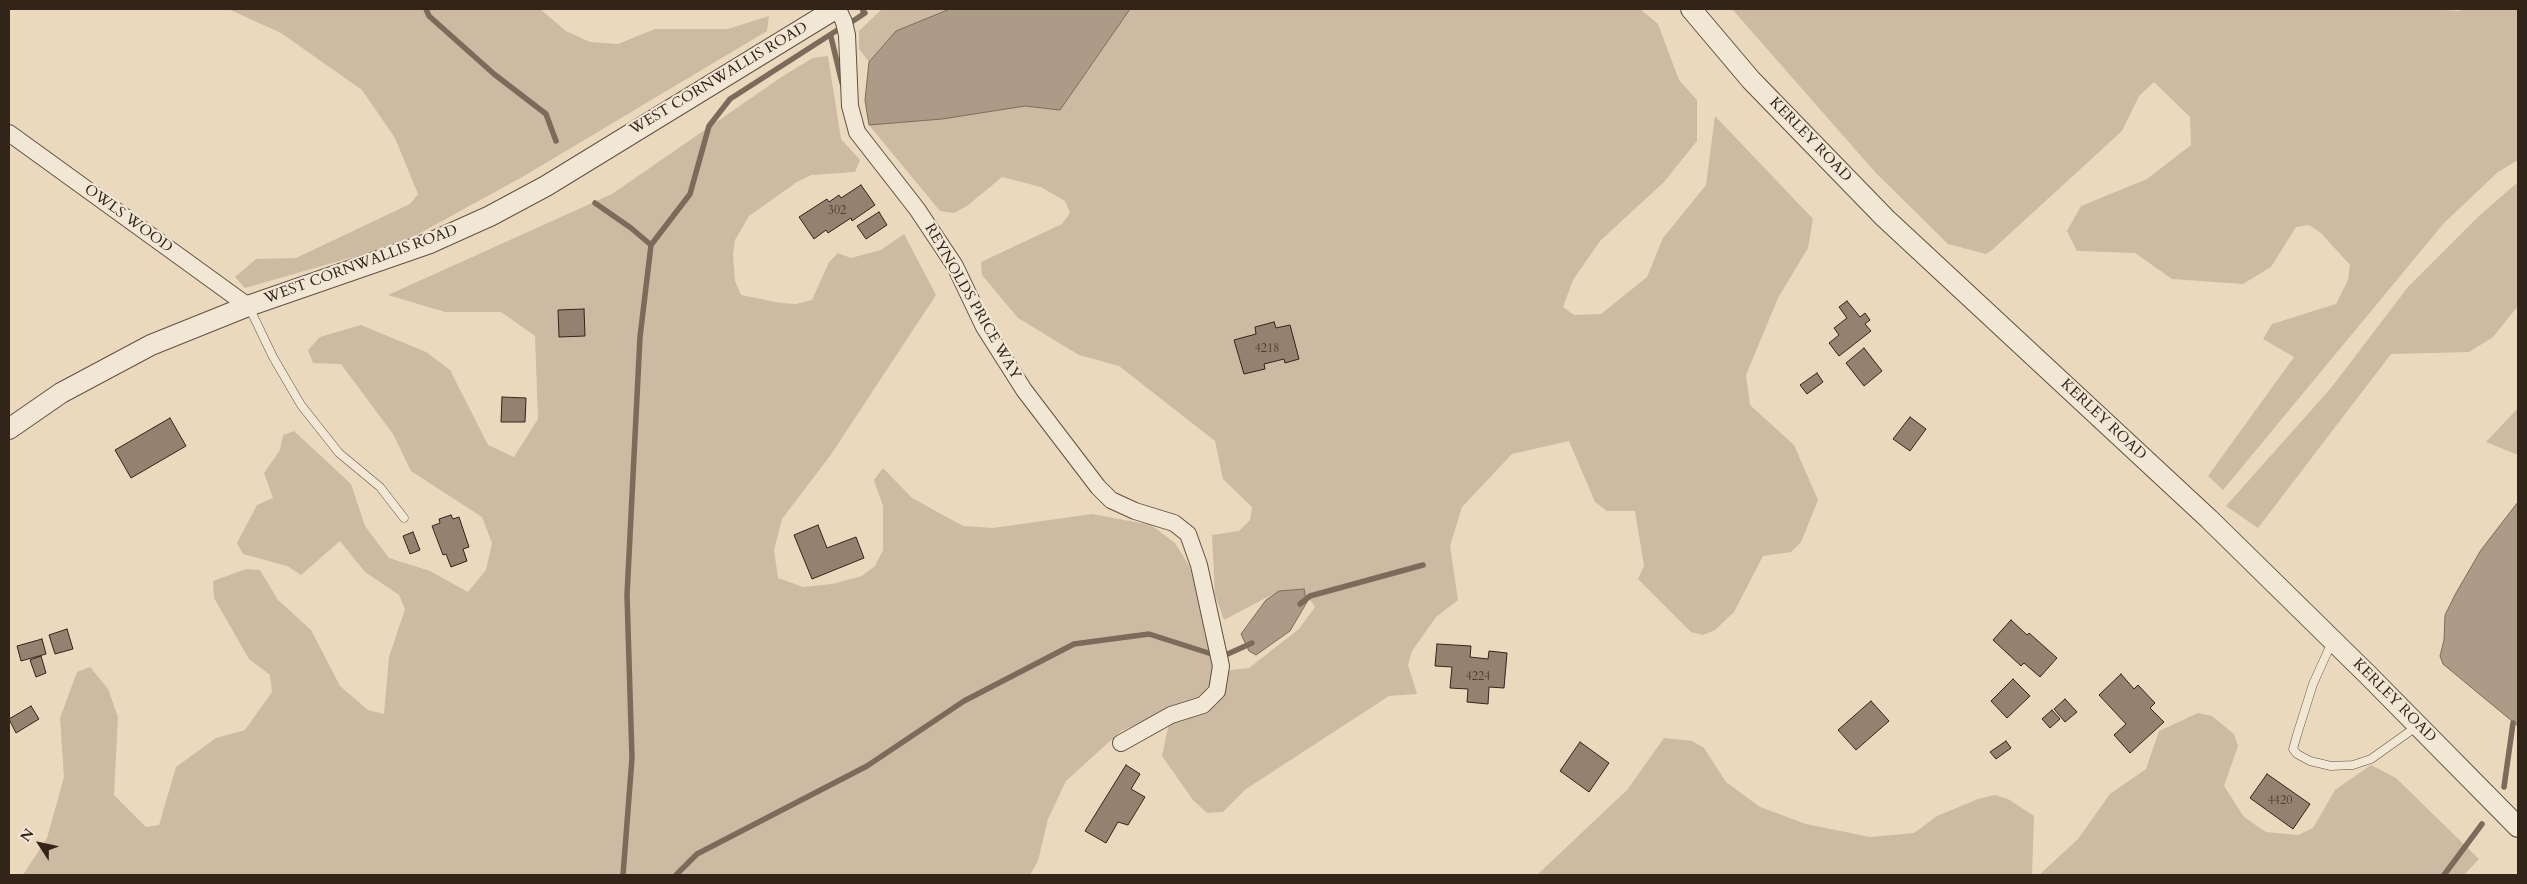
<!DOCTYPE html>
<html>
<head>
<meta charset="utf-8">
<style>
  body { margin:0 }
  #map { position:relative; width:2527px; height:884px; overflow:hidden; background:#ebd9be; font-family:Cardo,serif }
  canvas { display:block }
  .frame { position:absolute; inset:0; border:10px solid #33241a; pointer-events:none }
  .north { position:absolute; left:15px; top:819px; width:50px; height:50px; -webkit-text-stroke:4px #f2e6d5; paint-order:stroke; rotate:305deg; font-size:14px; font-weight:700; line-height:20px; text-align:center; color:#33241a }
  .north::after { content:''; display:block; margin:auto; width:18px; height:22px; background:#33241a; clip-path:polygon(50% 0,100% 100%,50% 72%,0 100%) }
</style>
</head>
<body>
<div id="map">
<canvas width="2527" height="884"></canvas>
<div class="frame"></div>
<div class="north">N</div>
</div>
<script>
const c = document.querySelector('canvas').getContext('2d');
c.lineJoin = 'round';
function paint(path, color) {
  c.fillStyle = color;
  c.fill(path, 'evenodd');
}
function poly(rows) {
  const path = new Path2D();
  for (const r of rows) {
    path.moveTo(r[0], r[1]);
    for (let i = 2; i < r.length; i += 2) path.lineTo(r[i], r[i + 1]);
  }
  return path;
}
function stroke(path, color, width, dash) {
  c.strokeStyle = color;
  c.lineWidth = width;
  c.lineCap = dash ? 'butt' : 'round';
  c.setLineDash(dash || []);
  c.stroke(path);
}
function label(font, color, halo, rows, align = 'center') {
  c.font = font + ' Cardo,serif';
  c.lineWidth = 4.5;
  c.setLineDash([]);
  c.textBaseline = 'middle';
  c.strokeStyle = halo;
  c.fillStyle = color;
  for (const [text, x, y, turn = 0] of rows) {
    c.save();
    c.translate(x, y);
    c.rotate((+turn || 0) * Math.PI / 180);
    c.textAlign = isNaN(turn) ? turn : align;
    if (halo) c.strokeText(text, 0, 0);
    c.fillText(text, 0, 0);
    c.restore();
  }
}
paint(poly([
  [228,9,540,9,566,31,590,42,618,44,655,29,728,29,769,16,767,31,524,176,402,243,245,288,235,277,256,259,296,258,410,204,418,194,395,138,362,90,281,33],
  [882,9,950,9,896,31,869,62,859,49,859,31],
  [1130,9,1640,9,1658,24,1679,80,1697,100,1697,141,1664,182,1600,241,1573,280,1563,307,1574,315,1601,314,1647,277,1663,238,1706,185,1715,116,1813,219,1808,248,1778,298,1746,375,1750,405,1794,445,1818,500,1801,542,1791,552,1763,556,1734,612,1715,630,1703,635,1691,632,1638,579,1644,566,1635,511,1607,511,1595,502,1569,441,1512,454,1462,507,1450,546,1458,600,1436,617,1412,651,1408,665,1417,694,1389,696,1246,789,1223,812,1207,813,1193,800,1162,756,1172,709,1121,731,1066,781,1048,819,1038,861,1030,875,23,875,47,838,64,777,60,718,77,672,90,667,108,689,118,717,114,795,146,827,159,825,176,767,216,738,245,730,272,692,270,675,249,659,214,598,213,581,246,569,260,570,278,600,311,630,340,686,368,710,384,714,389,657,405,609,399,595,365,572,340,541,301,575,287,566,243,554,237,543,257,505,273,498,264,473,280,450,283,435,294,431,351,484,365,526,389,558,430,571,468,592,486,570,492,543,482,517,411,471,393,434,341,364,313,363,308,350,320,337,361,325,426,352,450,370,488,445,514,457,538,419,535,336,501,312,445,312,388,295,612,194,783,76,813,58,828,56,841,139,860,160,855,172,811,175,797,182,749,216,735,240,733,254,735,281,741,295,781,303,796,304,812,300,829,262,838,253,851,258,881,250,904,234,936,295,830,456,782,519,774,550,778,578,803,587,832,584,862,576,875,566,883,550,883,506,874,480,883,468,912,498,963,526,993,528,1092,514,1151,525,1175,543,1190,567,1214,672,1249,668,1299,629,1315,607,1303,589,1279,591,1224,620,1215,595,1212,535,1239,531,1250,520,1252,507,1223,479,1215,441,1119,366,1079,355,1018,318,982,275,981,262,1062,224,1070,213,1065,201,1041,187,1002,177,967,206,954,213,940,211,869,125,942,119,1025,106,1060,110],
  [1732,9,2432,9,2459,11,2465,9,2518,9,2518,160,2498,172,2444,223,2223,490,2208,476,2294,357,2263,339,2272,324,2336,304,2348,280,2350,265,2321,233,2309,225,2296,227,2271,267,2243,284,2172,279,2135,253,2077,251,2067,231,2081,206,2147,179,2191,145,2190,117,2154,82,2139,96,2122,131,1992,250,1986,254,1948,244,1875,172],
  [2518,182,2518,306,2493,337,2469,352,2391,354,2258,528,2226,506,2331,388,2408,287,2480,215],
  [2518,408,2518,455,2486,442],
  [2198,713,2212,716,2234,734,2238,746,2224,786,2244,817,2266,832,2298,835,2313,828,2335,790,2371,765,2396,778,2479,859,2464,875,2039,875,2078,839,2110,794,2146,769,2159,731],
  [1664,738,1692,741,1704,748,1726,782,1760,807,1806,824,1870,837,1914,833,1937,816,1978,799,1995,795,2008,799,2034,816,2032,875,1537,875,1627,790]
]), '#ccbaa2');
const water = poly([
  [950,9,1130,9,1060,110,1025,106,942,119,869,125,865,100,869,62,896,31,950,9],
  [2518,502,2518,726,2443,664,2440,656,2444,640,2445,615,2456,593,2481,550,2518,502],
  [1304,589,1307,602,1290,631,1256,655,1249,651,1241,634,1266,600,1279,591,1304,589]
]);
paint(water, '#ac9b86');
stroke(water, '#7c6b5b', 1);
stroke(poly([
  [426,9,429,16,494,74,546,114,556,141],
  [853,21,865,13,863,11],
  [831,37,842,83],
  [595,203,631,228,651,245],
  [1300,604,1310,596,1423,565],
  [2504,787,2513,723],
  [623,875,632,758,627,595,640,337,651,245,690,194,709,126,730,99,839,29],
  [676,875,697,854,867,766,964,701,1074,644,1149,634,1221,657,1252,643],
  [2444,875,2482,824]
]), '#7c6b5b', 5.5);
const building = poly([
  [861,185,875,205,852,221,851,218,828,233,826,230,814,239,799,217,827,199,829,202,839,195,841,198,861,185],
  [879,212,887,225,866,239,857,226,879,212],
  [1847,301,1860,317,1865,313,1870,320,1865,324,1871,331,1839,356,1829,343,1839,335,1834,328,1847,318,1839,307,1847,301],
  [584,309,585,336,559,337,558,310,584,309],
  [1274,322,1276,328,1290,325,1299,359,1285,363,1284,359,1264,364,1265,369,1244,374,1234,340,1256,334,1255,327,1274,322],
  [1864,348,1882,371,1864,386,1846,363,1864,348],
  [1817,373,1823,382,1807,394,1800,385,1817,373],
  [502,397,526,398,525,422,501,422,502,397],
  [1910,417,1926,429,1910,451,1893,439,1910,417],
  [170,418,186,446,131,478,115,450,170,418],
  [451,515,453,519,459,517,469,547,463,549,467,561,451,567,446,554,443,555,432,526,440,523,439,519,451,515],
  [818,525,827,548,856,537,864,558,812,579,794,535,818,525],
  [413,532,420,550,410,554,403,536,413,532],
  [2011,620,2027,635,2029,633,2057,658,2040,677,2024,663,2021,666,1993,640,2011,620],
  [67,629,73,649,55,654,49,635,67,629],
  [42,639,46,654,21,661,17,646,42,639],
  [1437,644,1471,646,1470,657,1488,659,1489,651,1507,653,1504,688,1489,687,1488,704,1467,702,1468,689,1450,688,1452,667,1435,666,1437,644],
  [41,656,46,673,36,677,30,660,41,656],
  [2121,674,2134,689,2138,685,2155,703,2150,708,2164,722,2130,753,2114,735,2126,724,2099,695,2121,674],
  [2013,679,2030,696,2007,718,1991,701,2013,679],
  [2065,699,2077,712,2065,722,2054,709,2065,699],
  [1871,701,1889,721,1856,750,1838,730,1871,701],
  [31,706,39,719,16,733,9,719,31,706],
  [2052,710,2060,719,2050,728,2042,719,2052,710],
  [2006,741,2011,748,1996,759,1990,752,2006,741],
  [1580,742,1609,763,1589,792,1560,771,1580,742],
  [1126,765,1140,774,1131,789,1145,797,1128,825,1118,822,1106,843,1085,831,1126,765],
  [2267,774,2310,804,2293,829,2250,798,2267,774]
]);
paint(building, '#93826f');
stroke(building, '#33241a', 1);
const service = poly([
  [249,307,273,357,301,405,339,453,380,487,404,518],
  [2332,642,2313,684,2297,735,2293,749,2297,754,2310,761,2331,766,2353,765,2371,759,2416,727]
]);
const minor = poly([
  [838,9,844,22,847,35,850,106,857,132,917,209,955,266,984,327,1024,390,1098,487,1111,500,1135,511,1174,523,1188,534,1199,565,1221,666,1217,691,1203,705,1171,715,1121,743],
  [9,133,248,306]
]);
const tertiary = poly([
  [1691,9,1751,80,1885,218,2209,519,2369,676,2518,827],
  [9,429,61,393,151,345,248,306,430,243,490,216,546,186,835,9]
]);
stroke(service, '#615143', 9);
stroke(minor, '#615143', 18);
stroke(tertiary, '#615143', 22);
stroke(service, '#f2e6d5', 8);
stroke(minor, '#f2e6d5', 16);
stroke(tertiary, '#f2e6d5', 20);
label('12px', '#4b3c2f', null, [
  ["302",837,211],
  ["4218",1267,349],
  ["4224",1478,677],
  ["4420",2280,801]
]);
label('15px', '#33241a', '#f2e6d5', [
  ["WEST CORNWALLIS ROAD",719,79,-31],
  ["KERLEY ROAD",1810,140,46],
  ["OWLS WOOD",128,219,36],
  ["WEST CORNWALLIS ROAD",361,265,-20],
  ["REYNOLDS PRICE WAY",972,302,60],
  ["KERLEY ROAD",2103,420,43],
  ["KERLEY ROAD",2394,701,45]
]);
</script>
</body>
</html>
